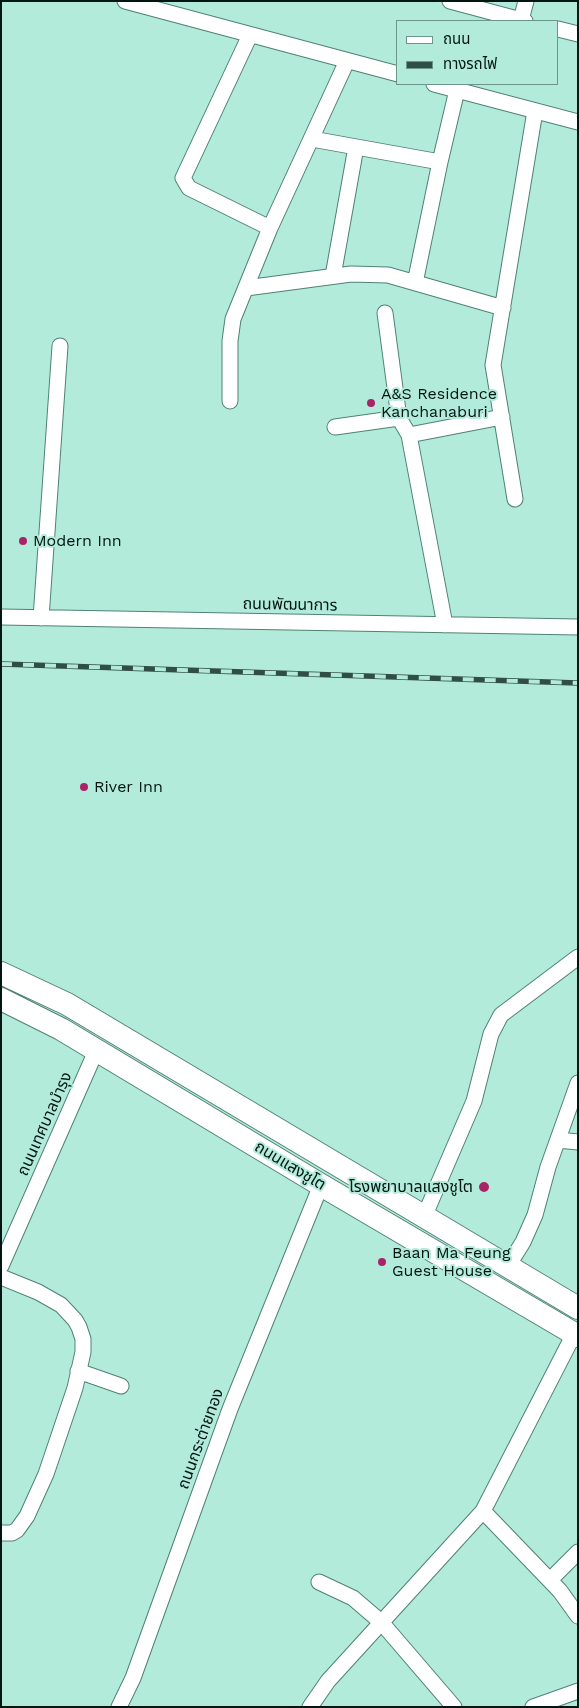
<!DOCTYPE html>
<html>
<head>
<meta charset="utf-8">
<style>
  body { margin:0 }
  #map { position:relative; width:579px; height:1708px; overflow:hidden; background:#b3ebdb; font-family:"Work Sans","Noto Sans Thai",sans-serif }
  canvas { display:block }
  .frame { position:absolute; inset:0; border:2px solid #021611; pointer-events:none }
  .legend { position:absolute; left:396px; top:20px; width:162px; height:65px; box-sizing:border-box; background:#b3ebdb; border:1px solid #6c968a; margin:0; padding:6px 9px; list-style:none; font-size:15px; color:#021611 }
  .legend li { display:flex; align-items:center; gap:10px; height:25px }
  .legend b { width:25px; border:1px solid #6c968a }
</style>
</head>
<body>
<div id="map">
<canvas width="579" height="1708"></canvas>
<div class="frame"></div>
<ul class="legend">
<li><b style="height:6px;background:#fff"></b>ถนน</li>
<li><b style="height:6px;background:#314e46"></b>ทางรถไฟ</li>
</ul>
</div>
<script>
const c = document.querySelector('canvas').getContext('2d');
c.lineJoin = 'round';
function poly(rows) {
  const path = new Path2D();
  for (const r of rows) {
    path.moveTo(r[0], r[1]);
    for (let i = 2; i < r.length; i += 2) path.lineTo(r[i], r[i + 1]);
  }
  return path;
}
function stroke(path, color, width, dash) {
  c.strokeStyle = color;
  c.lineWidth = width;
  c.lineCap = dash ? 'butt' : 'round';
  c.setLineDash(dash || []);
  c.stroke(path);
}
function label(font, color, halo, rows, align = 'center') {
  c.font = font + ' "Work Sans","Noto Sans Thai",sans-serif';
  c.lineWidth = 4;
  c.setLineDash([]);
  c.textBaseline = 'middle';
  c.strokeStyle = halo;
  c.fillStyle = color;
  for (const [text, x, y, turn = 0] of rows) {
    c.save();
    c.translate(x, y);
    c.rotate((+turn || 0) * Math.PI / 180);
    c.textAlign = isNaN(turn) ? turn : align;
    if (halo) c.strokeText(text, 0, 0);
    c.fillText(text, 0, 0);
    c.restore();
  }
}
const street = poly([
  [125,1,398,74],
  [450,1,521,20],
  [525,21,521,20,526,1],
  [558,29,578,34],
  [250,35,183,178,189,188,270,228],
  [434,84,578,122],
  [312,139,440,162],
  [333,276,356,147],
  [415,283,440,162,457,90],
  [246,288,351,274,388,275,503,308],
  [385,313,399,418,409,435,445,625],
  [230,401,230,341,233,319,270,228,347,61],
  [335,427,399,418],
  [409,435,502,417],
  [515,499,493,365,535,111],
  [1,617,578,627],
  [41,618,60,346],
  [558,1140,578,1142],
  [424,1217,474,1101,491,1034,501,1015,578,957],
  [1,1266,96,1051],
  [508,1266,523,1242,535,1215,548,1167,578,1083],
  [1,1277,38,1292,61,1305,75,1320,79,1327,83,1339,83,1352,75,1388,46,1474,27,1516,17,1530,12,1533,1,1533],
  [78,1371,121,1386],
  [483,1511,560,1591,578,1616],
  [550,1580,578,1552],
  [319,1582,353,1598,381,1622,454,1707],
  [119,1707,133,1678,230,1409,321,1185],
  [310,1707,328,1681,483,1511,574,1334],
  [533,1707,578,1691]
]);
const secondary = poly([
  [1,973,67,1004,578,1308],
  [1,999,61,1029,321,1185,578,1336]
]);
stroke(street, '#4d8274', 17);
stroke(secondary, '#4d8274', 24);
stroke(street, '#fff', 15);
stroke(secondary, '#fff', 22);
const rail = poly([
  [1,664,578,683]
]);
stroke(rail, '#314e46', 5.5);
stroke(rail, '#b3ebdb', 4, [11]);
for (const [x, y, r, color] of [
  [371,403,5,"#ab2367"],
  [23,541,5,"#ab2367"],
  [84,787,5,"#ab2367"],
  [484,1187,6,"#ab2367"],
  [382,1262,5,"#ab2367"]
]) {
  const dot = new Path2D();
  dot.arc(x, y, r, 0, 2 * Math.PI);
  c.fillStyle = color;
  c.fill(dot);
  stroke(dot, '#b3ebdb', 2);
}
label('16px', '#021611', '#b3ebdb', [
  ["A&S Residence",381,394],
  ["Kanchanaburi",381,412],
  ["Modern Inn",33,541],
  ["River Inn",94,787],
  ["โรงพยาบาลแสงชูโต",473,1187,"right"],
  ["Baan Ma Feung",392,1253],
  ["Guest House",392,1271]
], 'left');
label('16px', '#021611', '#b3ebdb', [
  ["ถนนพัฒนาการ",290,605,1],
  ["ถนนเทศบาลบำรุง",45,1124,-66],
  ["ถนนแสงชูโต",290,1166,31],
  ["ถนนกระต่ายทอง",201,1439,-70]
]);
</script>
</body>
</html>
